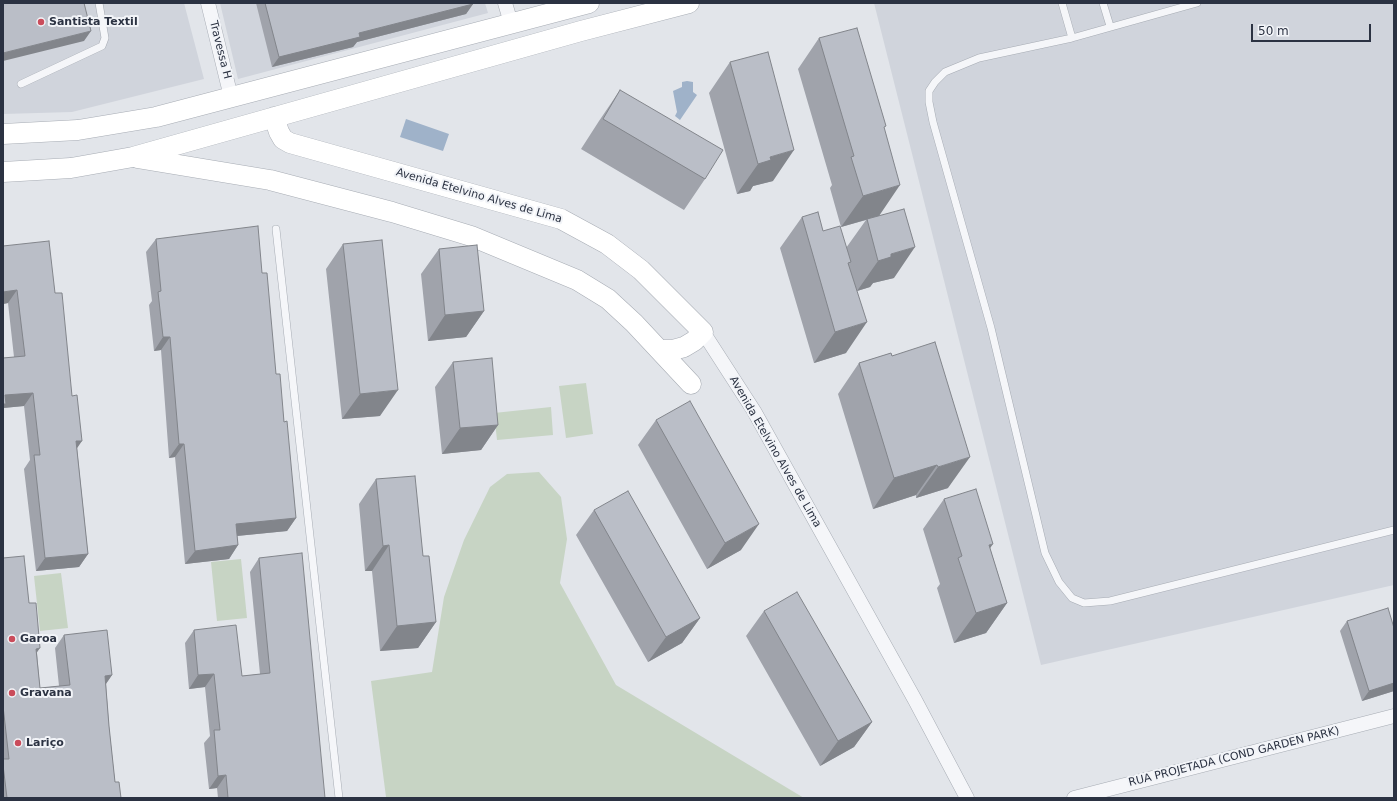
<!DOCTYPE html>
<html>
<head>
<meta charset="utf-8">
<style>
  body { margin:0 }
  #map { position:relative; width:1397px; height:801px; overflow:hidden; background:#e2e5ea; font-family:"DejaVu Sans",sans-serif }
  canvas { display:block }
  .frame { position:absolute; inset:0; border:4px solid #2b3242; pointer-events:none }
  .scale { position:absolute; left:1251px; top:24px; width:120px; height:18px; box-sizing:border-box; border:2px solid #2b3242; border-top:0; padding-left:5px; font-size:12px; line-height:14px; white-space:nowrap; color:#2b3242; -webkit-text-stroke:3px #f2f4f8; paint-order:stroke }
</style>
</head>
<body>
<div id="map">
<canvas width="1397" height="801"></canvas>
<div class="frame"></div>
<div class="scale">50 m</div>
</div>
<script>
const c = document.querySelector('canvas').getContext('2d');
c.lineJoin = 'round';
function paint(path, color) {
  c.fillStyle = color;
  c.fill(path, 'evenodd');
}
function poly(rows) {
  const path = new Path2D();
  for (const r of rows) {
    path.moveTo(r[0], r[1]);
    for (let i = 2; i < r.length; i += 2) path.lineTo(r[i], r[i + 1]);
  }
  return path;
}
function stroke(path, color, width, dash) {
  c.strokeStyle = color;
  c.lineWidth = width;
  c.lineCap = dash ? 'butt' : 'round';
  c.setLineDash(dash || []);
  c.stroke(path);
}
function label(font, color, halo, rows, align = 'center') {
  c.font = font + ' "DejaVu Sans",sans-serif';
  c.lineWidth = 4;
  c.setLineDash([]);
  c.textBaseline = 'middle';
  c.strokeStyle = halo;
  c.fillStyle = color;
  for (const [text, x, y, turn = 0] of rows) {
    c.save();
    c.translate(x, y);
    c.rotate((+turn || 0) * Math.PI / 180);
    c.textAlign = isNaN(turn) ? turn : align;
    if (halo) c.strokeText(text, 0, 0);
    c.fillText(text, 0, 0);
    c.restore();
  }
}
paint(poly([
  [3,3,184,3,204,79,72,112,3,114],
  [220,3,485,3,488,13,238,79],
  [874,3,1394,3,1394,585,1041,665]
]), '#d0d4dc');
paint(poly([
  [586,383,593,434,566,438,559,386],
  [551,407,553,435,497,440,494,413],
  [539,472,561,497,567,539,560,583,616,685,804,798,386,797,371,681,432,672,444,597,464,540,490,487,507,474],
  [241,559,247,618,217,621,211,562],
  [61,573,68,628,40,631,34,576]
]), '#c7d4c4');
paint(poly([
  [687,81,693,82,693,92,697,95,680,120,675,116,677,112,673,91,682,87,682,82],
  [406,119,449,134,443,151,400,137]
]), '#9fb2c9');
const lane = poly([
  [1062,3,1072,38],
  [1103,3,1110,26],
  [1197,3,1072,38,979,58,945,72,935,82,929,91,929,102,933,122,991,328,1045,553,1059,582,1072,598,1084,603,1110,601,1394,530],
  [21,84,102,46,105,38,99,3],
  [276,229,339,798]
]);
const street = poly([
  [208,3,231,97],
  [505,3,511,23],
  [703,332,754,411,915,700,967,798],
  [1074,798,1394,716]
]);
const secondary = poly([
  [274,117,279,132,283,139,290,143,561,219,607,244,641,270,703,332,694,341,684,347,673,350,660,350],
  [3,134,78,130,156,117,589,3],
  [137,158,270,180,392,212,471,236,577,280,608,299,634,323,691,384],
  [3,172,71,168,133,157,581,31,689,3]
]);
stroke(lane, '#a7acb4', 8);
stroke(street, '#a7acb4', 15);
stroke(secondary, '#a7acb4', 21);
stroke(lane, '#f5f6f9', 7);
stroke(street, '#f5f6f9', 14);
stroke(secondary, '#fff', 20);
paint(poly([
  [256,3,473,3,473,4,466,14,357,42,353,47,272,67],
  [819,38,884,129,879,216,894,278,873,283,870,287,857,291,846,353,814,363,780,248,802,217,823,231,846,248,866,220,841,227,830,188,832,185,798,69],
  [730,62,773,181,753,186,750,191,737,194,709,93],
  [620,90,705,179,684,210,581,149,599,121],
  [156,239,262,273,276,374,284,422,296,518,287,531,237,536,238,545,229,559,185,564,175,457,169,458,161,350,154,351,149,305,152,301,146,252],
  [343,244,380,416,342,419,326,269],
  [3,246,55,293,77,448,88,554,79,567,36,571,24,469,30,460,24,406,3,408,3,358,14,357,8,303,3,304],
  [439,249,484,311,466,337,428,341,421,274],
  [891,353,948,488,916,498,916,495,873,509,838,394,859,363],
  [453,362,498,425,481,450,442,454,435,387],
  [656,420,741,550,707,569,638,445],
  [376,479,423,556,436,622,418,648,380,651,372,571,365,571,359,504],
  [944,499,990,548,1007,603,986,633,954,643,937,588,940,584,923,529],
  [594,510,700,618,682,643,648,662,576,535],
  [3,558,29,603,37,653,40,688,59,686,55,648,64,635,112,675,106,684,109,726,115,782,121,798,3,798],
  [259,558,325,798,218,798,217,788,209,789,204,743,210,736,205,687,189,689,185,643,194,630,242,676,260,674,250,572],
  [764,611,872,722,854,747,820,766,746,636],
  [1347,621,1394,628,1394,691,1362,701,1340,631]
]), '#a0a3ab');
paint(poly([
  [473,4,466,14,357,42,353,47,272,67,279,57,359,33],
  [91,31,84,41,3,61,3,53],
  [794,150,773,181,753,186,750,191,737,194,758,164,770,157],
  [900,185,879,216,841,227,863,196],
  [915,247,894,278,873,283,870,287,857,291,878,261,891,254],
  [17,290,8,303,3,304,3,292],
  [484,311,466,337,428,341,445,315],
  [867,322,846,353,814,363,835,332],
  [163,337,170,337,161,350,154,351],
  [398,390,380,416,342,419,360,394],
  [33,393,24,406,3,408,3,399,5,395],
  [498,425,481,450,442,454,460,428],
  [76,441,82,441,73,454],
  [179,444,184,444,175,457,169,458],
  [970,457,948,488,916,498,938,467],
  [937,465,916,495,873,509,894,478],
  [296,518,287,531,226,537,236,524],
  [759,524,741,550,707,569,725,543],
  [993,544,972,574,989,545],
  [238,545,229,559,185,564,195,551],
  [389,545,372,571,365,571,383,546],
  [88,554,79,567,36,571,45,558],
  [1007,603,986,633,954,643,976,613],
  [700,618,682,643,648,662,666,637],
  [436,622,418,648,380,651,397,626],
  [40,648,31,661,36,649],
  [214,674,205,687,189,689,198,675],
  [112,675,103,688,105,676],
  [1394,683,1394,691,1362,701,1369,691],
  [872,722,854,747,820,766,838,741],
  [226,775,217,788,209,789,218,776]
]), '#82858b');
const building = poly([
  [3,3,84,3,91,31,3,53,3,3],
  [265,3,473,3,473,4,359,33,360,37,279,57,265,3],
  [857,28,886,126,884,127,900,185,863,196,851,157,854,156,819,38,857,28],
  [768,52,794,150,770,157,771,160,758,164,730,62,768,52],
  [620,90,723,150,705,179,603,119,620,90],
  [904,209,915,247,891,254,891,257,878,261,867,219,904,209],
  [818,212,823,231,840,226,851,262,848,263,867,322,835,332,802,217,818,212],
  [258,226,262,273,267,273,276,374,280,374,284,422,287,421,296,518,236,524,238,545,195,551,184,444,179,444,170,337,163,337,158,292,161,291,156,239,258,226],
  [382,240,398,390,360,394,343,244,382,240],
  [49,241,55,293,62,293,72,396,77,395,82,441,76,441,88,554,45,558,34,455,40,455,33,393,5,395,6,404,3,404,3,358,25,356,17,290,3,292,3,246,49,241],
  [477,245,484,311,445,315,439,249,477,245],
  [935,342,970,457,938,467,937,465,894,478,859,363,891,353,892,356,935,342],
  [492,358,498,425,460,428,453,362,492,358],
  [690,401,759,524,725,543,656,420,690,401],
  [415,476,423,556,429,556,436,622,397,626,389,545,383,546,376,479,415,476],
  [976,489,993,544,989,545,1007,603,976,613,958,558,962,556,944,499,976,489],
  [628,491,700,618,666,637,594,510,628,491],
  [302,553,325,798,228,798,226,775,218,776,214,730,220,730,214,674,198,675,194,630,236,625,242,676,270,673,259,558,302,553],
  [24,556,29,603,36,603,40,648,36,649,40,688,70,685,64,635,107,630,112,675,105,676,109,726,115,782,119,782,121,798,7,798,3,765,3,759,9,759,3,706,3,558,24,556],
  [797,592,872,722,838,741,764,611,797,592],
  [1388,608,1394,628,1394,683,1369,691,1347,621,1388,608]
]);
paint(building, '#babec7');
stroke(building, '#82858b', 1);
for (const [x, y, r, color] of [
  [41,22,4,"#ca4c5b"],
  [12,639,4,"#ca4c5b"],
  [12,693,4,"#ca4c5b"],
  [18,743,4,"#ca4c5b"]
]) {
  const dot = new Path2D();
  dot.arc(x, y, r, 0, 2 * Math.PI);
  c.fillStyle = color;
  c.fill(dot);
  stroke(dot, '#f2f4f8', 1.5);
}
label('bold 11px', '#2b3242', '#f2f4f8', [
  ["Santista Textil",49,22],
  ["Garoa",20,639],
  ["Gravana",20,693],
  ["Lariço",26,743]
], 'left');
label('11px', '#2b3242', '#f2f4f8', [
  ["Travessa H",220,50,76],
  ["Avenida Etelvino Alves de Lima",479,196,16],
  ["Avenida Etelvino Alves de Lima",775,452,60],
  ["RUA PROJETADA (COND GARDEN PARK)",1234,757,-14]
]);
</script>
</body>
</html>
